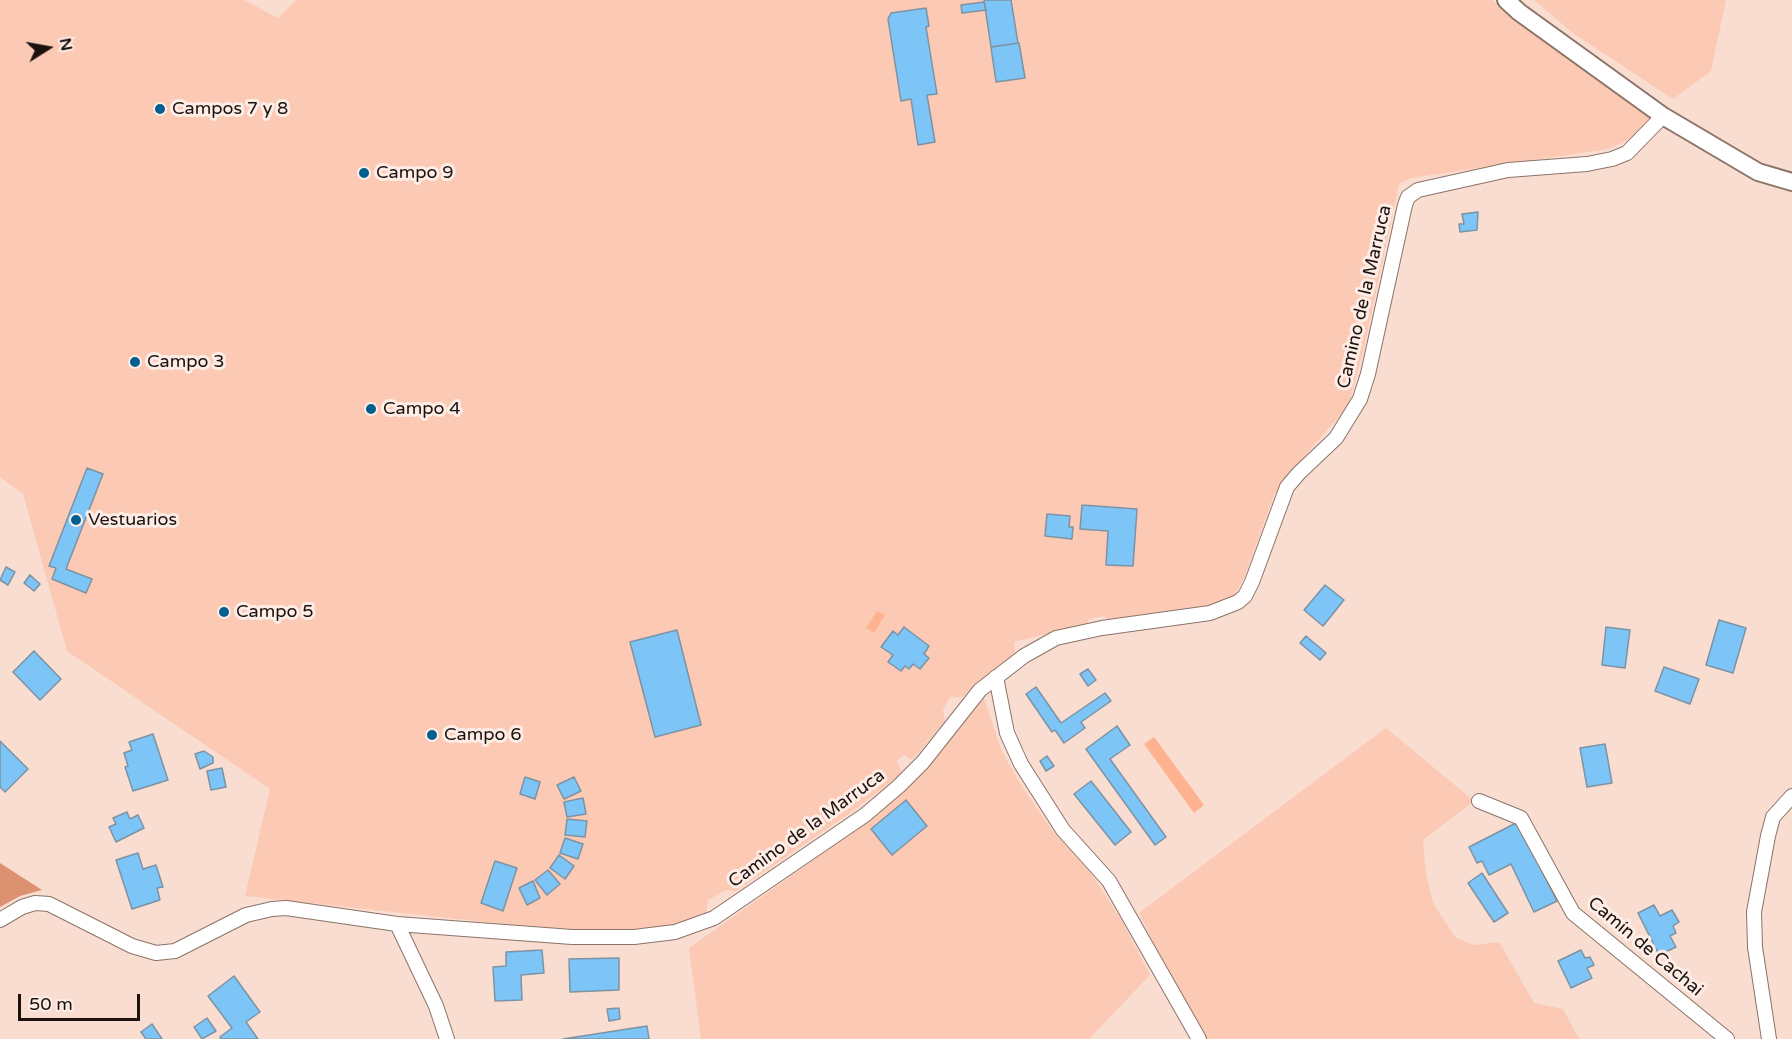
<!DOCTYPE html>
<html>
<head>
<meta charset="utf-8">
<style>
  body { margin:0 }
  #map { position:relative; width:1792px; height:1039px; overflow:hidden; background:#f9ddd1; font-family:"Varela Round",sans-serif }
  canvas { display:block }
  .north { position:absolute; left:18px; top:18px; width:60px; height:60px; -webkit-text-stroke:4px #feede6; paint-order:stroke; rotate:79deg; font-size:16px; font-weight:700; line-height:24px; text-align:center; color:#1b120e }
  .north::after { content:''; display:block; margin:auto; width:21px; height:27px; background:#1b120e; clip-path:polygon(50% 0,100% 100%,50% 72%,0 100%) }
  .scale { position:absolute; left:18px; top:994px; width:122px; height:27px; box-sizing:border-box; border:3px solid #1b120e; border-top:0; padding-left:8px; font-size:18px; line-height:21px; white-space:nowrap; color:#1b120e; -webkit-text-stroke:4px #feede6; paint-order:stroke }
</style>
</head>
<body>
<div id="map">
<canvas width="1792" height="1039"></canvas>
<div class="north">N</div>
<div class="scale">50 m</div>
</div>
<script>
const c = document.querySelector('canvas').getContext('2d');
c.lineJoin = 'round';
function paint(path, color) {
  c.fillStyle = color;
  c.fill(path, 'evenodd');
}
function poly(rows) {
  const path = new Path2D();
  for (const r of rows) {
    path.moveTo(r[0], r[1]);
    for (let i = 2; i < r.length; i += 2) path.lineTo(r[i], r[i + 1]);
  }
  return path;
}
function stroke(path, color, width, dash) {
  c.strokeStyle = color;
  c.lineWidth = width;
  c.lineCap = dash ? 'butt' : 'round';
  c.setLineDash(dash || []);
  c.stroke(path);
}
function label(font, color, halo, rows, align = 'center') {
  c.font = font + ' "Varela Round",sans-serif';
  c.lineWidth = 6;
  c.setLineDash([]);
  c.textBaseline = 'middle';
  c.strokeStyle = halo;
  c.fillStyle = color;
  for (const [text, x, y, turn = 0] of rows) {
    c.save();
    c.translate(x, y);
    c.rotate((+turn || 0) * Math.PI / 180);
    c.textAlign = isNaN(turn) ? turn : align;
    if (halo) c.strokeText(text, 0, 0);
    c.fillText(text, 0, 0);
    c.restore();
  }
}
paint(poly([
  [0,0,244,0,278,18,296,0,1492,0,1651,118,1631,139,1608,149,1411,178,1399,184,1363,352,1348,407,1319,439,1274,495,1244,578,1235,594,1224,602,1211,606,1108,620,1104,616,1089,619,1087,624,1014,642,1015,655,979,680,963,697,950,697,943,709,945,721,912,760,904,755,897,761,902,774,844,817,736,891,726,890,708,900,706,913,671,927,608,933,577,932,245,896,270,789,67,651,23,494,0,477],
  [1534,0,1726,0,1711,71,1673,99,1574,34],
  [984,698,1002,752,1023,788,1051,829,1090,872,1121,919,1150,975,1089,1039,701,1039,689,948,842,840,906,788,977,700],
  [1386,728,1474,801,1423,840,1426,874,1433,903,1455,937,1473,945,1499,942,1534,1003,1563,1009,1579,1039,1205,1039,1168,972,1139,913]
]), '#fbc9b4');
paint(poly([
  [0,863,42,890,20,896,0,907]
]), '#dc9170');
paint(poly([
  [877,611,885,615,874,633,866,628],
  [1154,737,1204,805,1194,813,1144,744]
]), '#ffb290');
const building = poly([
  [984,0,1011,0,1018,43,991,47,984,0],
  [984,2,986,10,962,13,961,5,984,2],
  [926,8,929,26,926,27,937,94,927,95,935,142,918,145,911,99,901,101,888,19,891,13,926,8],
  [1019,43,1025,78,996,82,991,47,1019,43],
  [1478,212,1477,230,1460,232,1459,224,1464,224,1462,214,1478,212],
  [87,468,103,474,66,569,92,579,86,593,52,579,56,568,49,566,87,468],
  [1082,505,1137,509,1133,566,1106,565,1108,531,1080,529,1082,505],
  [1047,514,1070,516,1069,527,1073,527,1072,539,1045,536,1047,514],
  [6,567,15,572,8,585,0,580,6,567],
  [30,575,40,584,34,591,24,583,30,575],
  [1325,585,1344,600,1323,626,1304,610,1325,585],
  [1719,620,1746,628,1733,673,1706,665,1719,620],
  [904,627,929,646,924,654,929,658,920,669,913,664,909,669,905,666,901,671,888,662,893,655,881,647,893,631,898,635,904,627],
  [1606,627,1630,630,1625,668,1602,665,1606,627],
  [677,630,701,725,655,737,630,642,677,630],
  [1306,636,1326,653,1320,660,1300,643,1306,636],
  [34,651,61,679,40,700,13,672,34,651],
  [1664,667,1699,679,1690,704,1655,691,1664,667],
  [1088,669,1096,680,1088,686,1080,674,1088,669],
  [1036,687,1061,723,1105,693,1111,701,1081,722,1085,728,1064,743,1055,730,1052,732,1026,694,1036,687],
  [1117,726,1130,745,1110,759,1166,837,1155,845,1086,749,1117,726],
  [153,734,168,780,133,791,125,767,128,766,124,753,132,750,129,742,153,734],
  [0,741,28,769,5,792,0,787,0,741],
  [1605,744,1612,783,1587,787,1580,748,1605,744],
  [204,751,213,757,213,763,200,769,195,754,204,751],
  [1047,756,1054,766,1046,771,1040,761,1047,756],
  [222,768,226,787,211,790,207,771,222,768],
  [525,777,540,782,535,799,520,794,525,777],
  [574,777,581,791,564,799,557,785,574,777],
  [1091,781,1131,832,1115,845,1074,794,1091,781],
  [583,798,586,814,567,817,564,802,583,798],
  [906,800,927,826,892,855,871,829,906,800],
  [127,812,130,819,138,815,144,828,116,842,109,827,116,824,113,818,127,812],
  [567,819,587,821,585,837,565,835,567,819],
  [1518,822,1557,901,1534,912,1511,864,1489,875,1482,861,1477,863,1469,847,1518,822],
  [565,838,583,844,578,859,560,853,565,838],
  [138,853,143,869,156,865,163,887,157,888,160,900,132,909,116,860,138,853],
  [559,855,574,866,565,879,550,868,559,855],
  [495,861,517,868,503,911,481,903,495,861],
  [548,870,560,884,547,895,535,880,548,870],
  [1482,873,1508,913,1494,922,1468,883,1482,873],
  [533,881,540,898,527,905,519,888,533,881],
  [1654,905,1660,916,1672,910,1679,922,1673,926,1676,933,1670,936,1676,947,1659,955,1638,913,1654,905],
  [542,950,544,973,521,975,522,1000,495,1001,493,967,506,966,506,952,542,950],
  [1581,950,1585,958,1590,957,1594,965,1587,968,1592,978,1571,988,1558,961,1581,950],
  [619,958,619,990,570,992,569,959,619,958],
  [234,976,260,1012,246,1022,258,1039,221,1039,220,1037,232,1028,208,996,234,976],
  [619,1008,620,1019,609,1021,607,1009,619,1008],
  [207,1018,216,1031,202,1039,194,1027,207,1018],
  [152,1024,162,1039,146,1039,141,1032,152,1024],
  [647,1026,649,1039,563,1039,647,1026]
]);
paint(building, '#7dc4f7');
stroke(building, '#7d93a3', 1.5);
const minor = poly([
  [996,677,1007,733,1021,764,1063,830,1109,881,1199,1039],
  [1479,801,1521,818,1573,913,1727,1039],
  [0,920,22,907,35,903,49,904,132,946,156,953,175,951,246,915,272,909,286,908,397,924,572,937,634,937,675,932,714,918,865,815,899,786,923,762,980,690,1024,656,1056,638,1102,628,1210,613,1238,602,1245,596,1252,582,1287,487,1299,473,1336,438,1360,399,1368,374,1405,205,1408,197,1418,190,1508,170,1587,164,1612,159,1627,153,1663,116],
  [397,924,436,1006,447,1039],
  [1769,1039,1755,947,1754,912,1768,836,1773,817,1792,796]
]);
const tertiary = poly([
  [1506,0,1519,12,1663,116,1758,172,1792,182]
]);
stroke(minor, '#8b7368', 16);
stroke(tertiary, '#8b7368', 20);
stroke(minor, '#fff', 14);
stroke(tertiary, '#fff', 16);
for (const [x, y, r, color] of [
  [160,109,6,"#015f90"],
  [364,173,6,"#015f90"],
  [135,362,6,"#015f90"],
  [371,409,6,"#015f90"],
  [76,520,6,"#015f90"],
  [224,612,6,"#015f90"],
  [432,735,6,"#015f90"]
]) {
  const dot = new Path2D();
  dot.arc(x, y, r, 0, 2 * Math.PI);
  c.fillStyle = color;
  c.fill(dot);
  stroke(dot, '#feede6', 2);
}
label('18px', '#1b120e', '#feede6', [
  ["Campos 7 y 8",172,109],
  ["Campo 9",376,173],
  ["Campo 3",147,362],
  ["Campo 4",383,409],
  ["Vestuarios",88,520],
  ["Campo 5",236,612],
  ["Campo 6",444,735]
], 'left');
label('18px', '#1b120e', '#feede6', [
  ["Camino de la Marruca",1365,297,-77],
  ["Camino de la Marruca",807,829,-36],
  ["Camín de Cachai",1645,947,40]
]);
</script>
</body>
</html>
